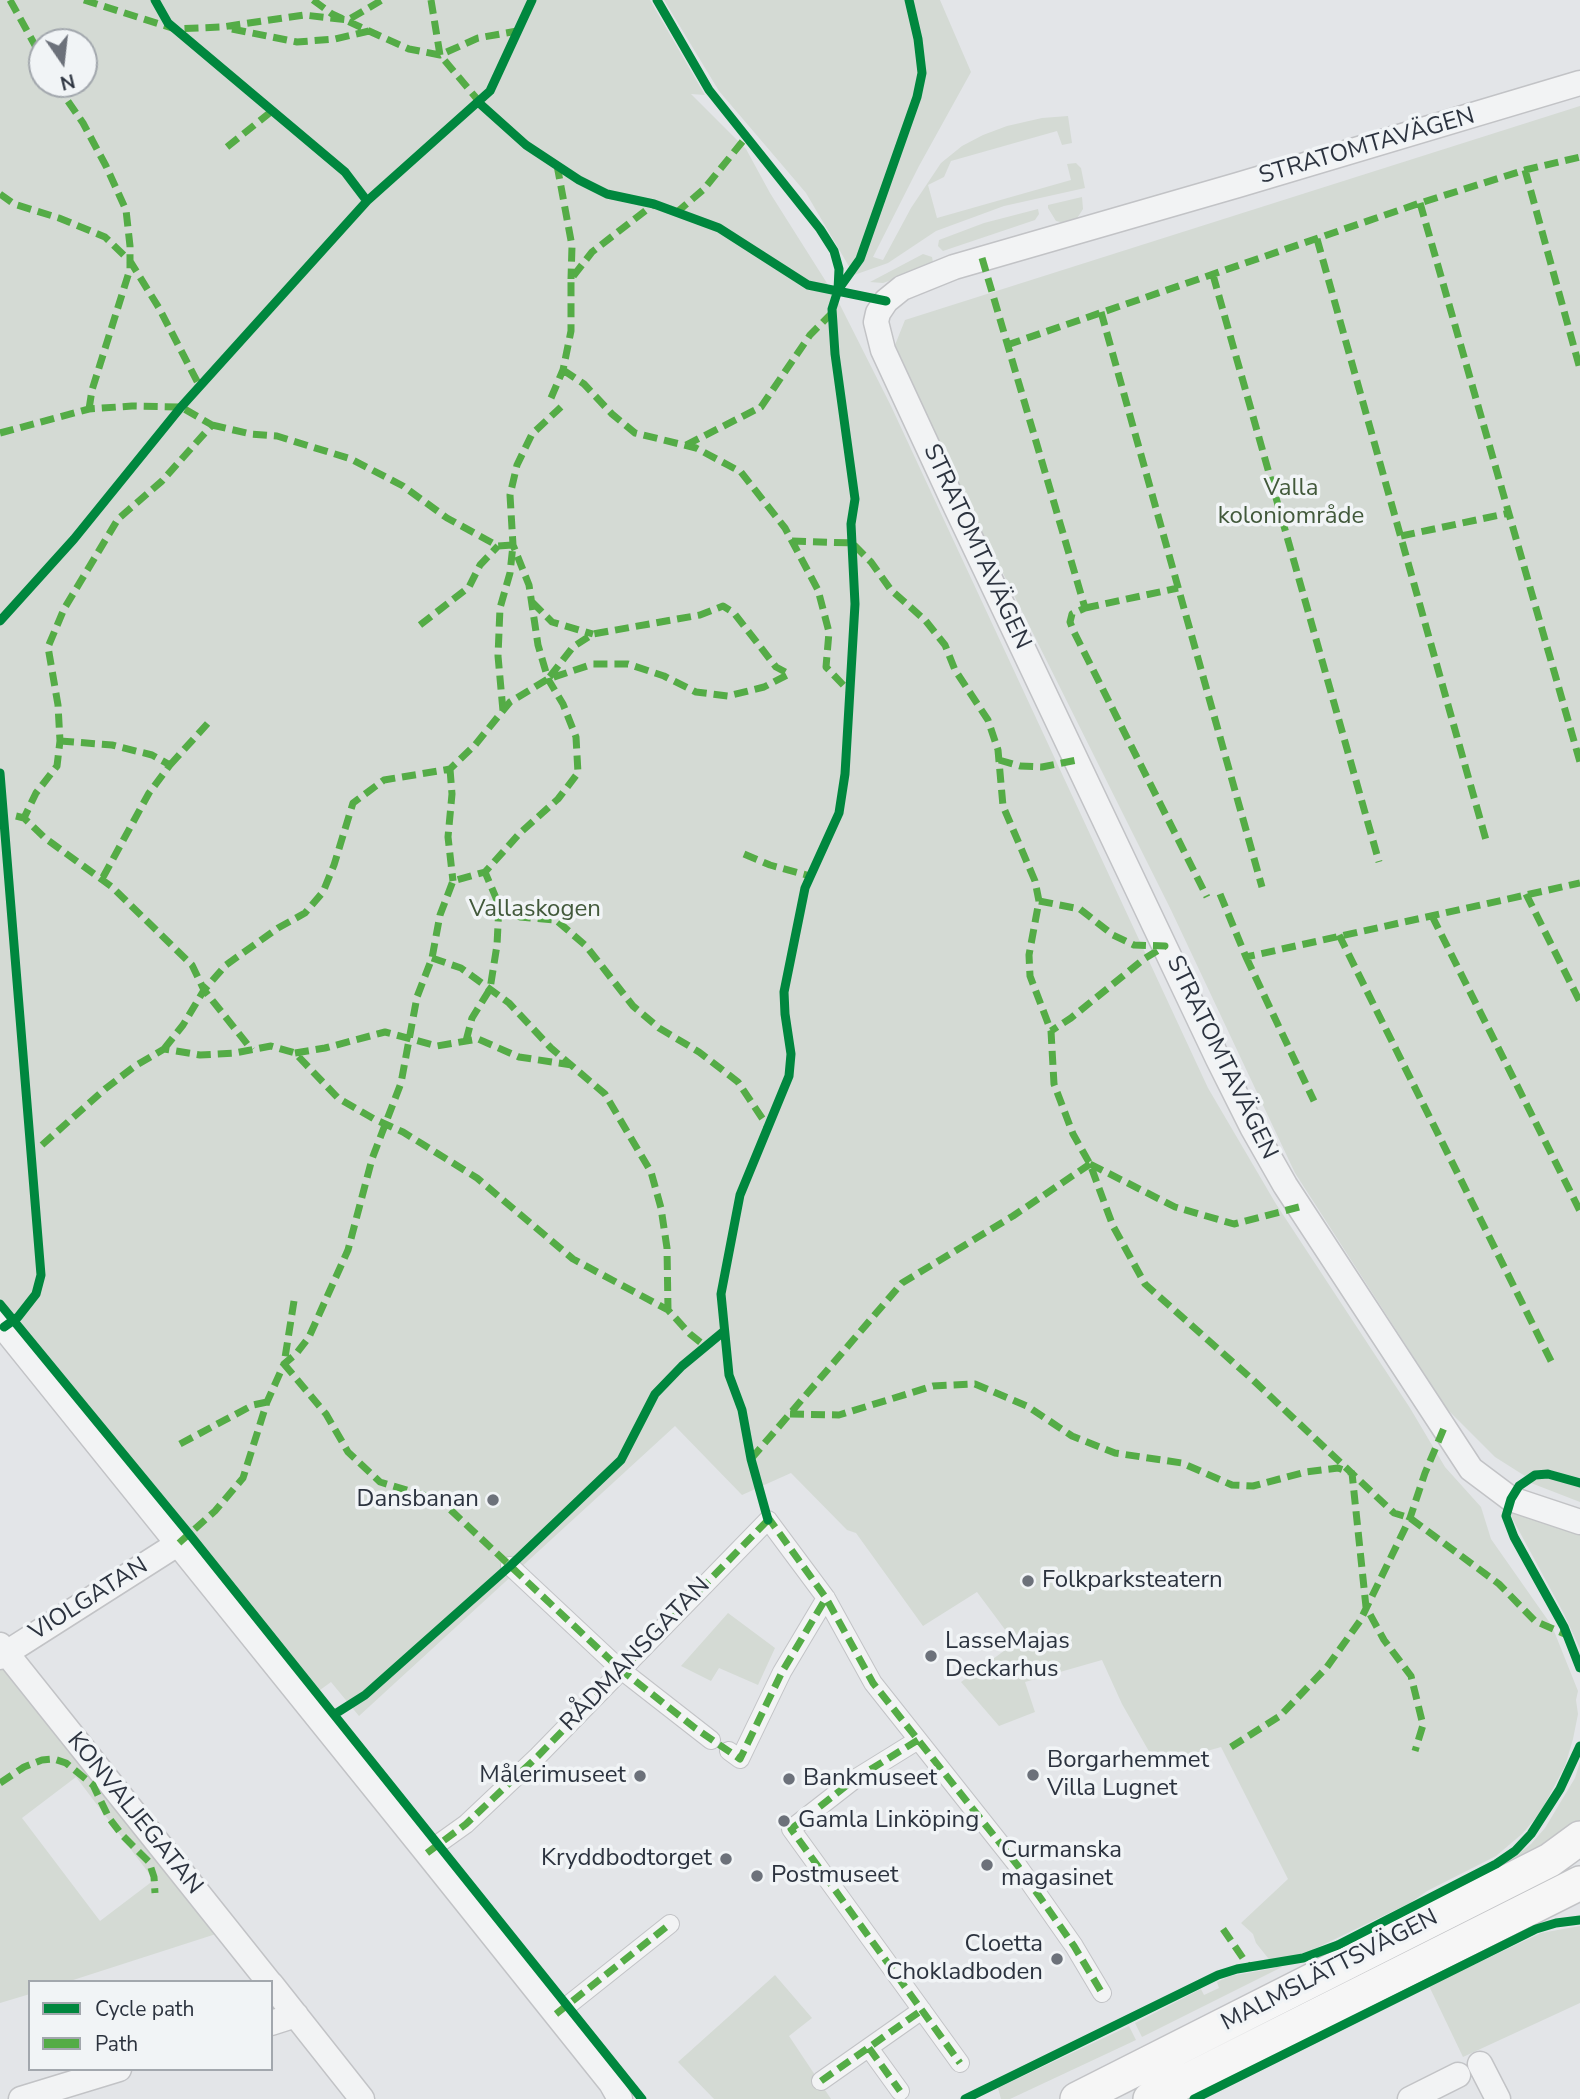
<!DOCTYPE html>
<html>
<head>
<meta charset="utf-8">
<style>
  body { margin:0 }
  #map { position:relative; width:1580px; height:2099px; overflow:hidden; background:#e3e5e8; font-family:"Nunito Sans",sans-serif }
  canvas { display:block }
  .legend { position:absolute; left:28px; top:1980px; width:245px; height:91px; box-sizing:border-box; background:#f1f4f6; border:2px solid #a2a7ad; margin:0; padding:9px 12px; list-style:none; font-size:21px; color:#2c333f }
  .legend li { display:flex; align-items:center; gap:14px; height:35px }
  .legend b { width:35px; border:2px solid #a2a7ad }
  .north { position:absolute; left:28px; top:28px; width:70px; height:70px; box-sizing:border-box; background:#f1f4f6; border:2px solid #a2a7ad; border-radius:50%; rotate:166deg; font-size:19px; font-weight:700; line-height:28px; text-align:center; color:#2c333f }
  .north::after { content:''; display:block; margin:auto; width:24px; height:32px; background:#6c717a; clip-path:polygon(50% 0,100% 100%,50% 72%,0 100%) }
</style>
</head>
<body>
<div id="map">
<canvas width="1580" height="2099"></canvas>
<ul class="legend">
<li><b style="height:9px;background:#00873e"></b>Cycle path</li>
<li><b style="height:9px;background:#54ac46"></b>Path</li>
</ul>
<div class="north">N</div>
</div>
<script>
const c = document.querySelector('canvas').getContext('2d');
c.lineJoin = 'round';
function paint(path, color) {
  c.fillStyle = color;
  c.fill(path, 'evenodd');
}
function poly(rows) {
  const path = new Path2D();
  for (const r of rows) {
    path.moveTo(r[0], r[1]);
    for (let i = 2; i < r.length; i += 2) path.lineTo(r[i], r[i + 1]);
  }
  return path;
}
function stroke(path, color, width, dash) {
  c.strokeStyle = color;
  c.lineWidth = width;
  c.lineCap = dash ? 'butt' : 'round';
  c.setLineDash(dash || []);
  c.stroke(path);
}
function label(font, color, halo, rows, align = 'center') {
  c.font = font + ' "Nunito Sans",sans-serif';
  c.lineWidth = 7;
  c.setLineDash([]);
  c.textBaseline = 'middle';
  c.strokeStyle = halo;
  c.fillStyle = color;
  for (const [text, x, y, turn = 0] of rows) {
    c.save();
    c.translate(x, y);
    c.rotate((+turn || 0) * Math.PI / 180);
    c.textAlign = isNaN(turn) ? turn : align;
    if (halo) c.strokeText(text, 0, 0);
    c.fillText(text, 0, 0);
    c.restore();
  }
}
paint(poly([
  [0,0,650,0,705,95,691,94,746,149,770,193,837,299,891,406,1208,1088,1276,1204,1410,1408,1445,1467,1481,1507,1491,1539,1552,1626,1578,1691,1576,1700,1578,1714,1573,1739,1565,1766,1540,1813,1522,1834,1496,1856,1427,1891,1410,1903,1277,1967,1282,1967,1142,2037,1135,2023,1201,1989,1204,1995,1219,1988,1217,1982,1230,1976,1276,1968,1256,1943,1253,1934,1241,1923,1288,1879,1221,1747,1175,1760,1159,1769,1122,1704,1102,1660,1025,1682,1035,1712,999,1726,961,1682,1015,1643,977,1592,923,1626,856,1533,847,1530,791,1473,742,1495,675,1426,359,1716,331,1682,320,1690,0,1298],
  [42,42,84,42,84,84,42,84],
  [664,0,940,0,971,72,919,166,873,257,883,260,911,208,941,163,962,146,983,135,1007,126,1042,118,1068,116,1072,143,1062,145,1057,131,951,161,944,177,928,185,937,218,1071,180,1067,164,1076,163,1081,168,1085,188,1004,206,936,231,888,263,854,275,806,193,719,91],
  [1580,106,1580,1478,1549,1470,1539,1470,1525,1476,1495,1457,1447,1409,1295,1173,1171,910,962,491,895,345,905,320],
  [1082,197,1083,209,1076,220,1069,224,1056,221,1048,208,1048,205],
  [1038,209,1039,214,1035,220,943,251,938,246,939,240,984,223],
  [923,254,932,257,933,262,929,267,883,283,870,282],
  [1544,1476,1580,1487,1580,1502,1531,1483,1535,1478],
  [1514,1506,1580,1529,1580,1649,1564,1614,1511,1516],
  [728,1613,775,1648,758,1685,719,1668,711,1681,681,1666],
  [6,1663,219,1933,67,1982,30,1982,30,1994,0,2003,0,1666],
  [76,1777,154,1880,100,1921,22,1818],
  [1580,1762,1580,1824,1556,1844,1504,1865,1531,1844,1545,1828,1575,1778],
  [1580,1926,1580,2003,1463,2057,1429,1986,1541,1933],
  [775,1975,812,2018,789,2036,831,2099,714,2099,678,2062],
  [1129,2026,1136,2040,1010,2099,1001,2099,998,2088]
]), '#d4dad4');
const pedestrian = poly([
  [510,1566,620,1669,711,1740],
  [918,1740,855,1779,791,1829,960,2063],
  [729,1751,740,1759,782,1672,826,1598],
  [438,1844,466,1824,538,1756,768,1520,826,1598,873,1683,1018,1866,1074,1946,1102,1993],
  [567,2006,670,1924],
  [869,2048,900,2091],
  [821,2081,922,2010]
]);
const minor = poly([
  [1580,83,1238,185,954,267,902,288,886,301,878,313,876,322,883,350,953,501,1218,1059,1252,1127,1285,1185,1471,1469,1511,1499,1580,1522],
  [0,1323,427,1853,611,2083,620,2099],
  [0,1645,269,1982],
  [0,1657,179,1543],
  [271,1984,362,2099],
  [271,2023,296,2015],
  [1480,2064,1498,2099],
  [21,2099,119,2069],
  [1410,2099,1458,2075]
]);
const secondary = poly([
  [1077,2099,1550,1860,1580,1838],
  [1150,2099,1580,1883]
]);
stroke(pedestrian, '#c2c3c6', 20);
stroke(minor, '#c2c3c6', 27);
stroke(secondary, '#c2c3c6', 36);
stroke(pedestrian, '#f2f3f4', 18);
stroke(minor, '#f2f3f4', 24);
stroke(secondary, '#f6f6f6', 33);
stroke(poly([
  [10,0,42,58],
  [84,0,175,29,222,27,304,15,348,20,382,0],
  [313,0,332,14,369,31,409,49,440,55,478,38,517,31],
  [431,0,440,55,483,106],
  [232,29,297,42,335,39,369,31],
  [56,84,83,123,106,166,126,210,130,246,130,269,92,390,89,409],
  [227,147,272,111],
  [557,165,572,246,571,279],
  [1525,170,1580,369],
  [0,194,14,204,59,218,105,237,130,261,159,308,200,387],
  [1420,203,1580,762],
  [676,213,704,189,747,136],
  [1317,239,1486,840],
  [982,258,1085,608,1072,614,1070,622,1073,630,1207,897],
  [1213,275,1379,862],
  [1101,312,1262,887],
  [1007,345,1420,203,1525,170,1580,157],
  [563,370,584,384,612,414,635,433,696,448,741,472,785,528,818,590,829,632,826,667,849,691],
  [551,398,563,370,571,331,571,279,592,252,654,204],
  [212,425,251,434,277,436,351,459,403,486,447,518,498,546,513,545,510,573,500,608,498,656,503,711],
  [0,433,89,409,132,406,181,407,212,425,162,481,118,519,64,609,48,647,58,705,60,741,57,766,36,793,24,818],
  [686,445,761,407,810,335,832,313],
  [1401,536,1509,513],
  [792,541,852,543,871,562,891,590,925,620,945,645,955,670,988,720,998,750,1003,806,1035,881,1039,901,1029,955,1030,976,1051,1031,1054,1084,1073,1134,1090,1164,1113,1226,1145,1284,1253,1380,1394,1513,1410,1518,1499,1584,1535,1621,1567,1635],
  [532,602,552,622,593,634],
  [1085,608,1178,588],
  [420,625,469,587,480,565,498,546],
  [60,741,112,745,152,755,170,765,149,793,102,879],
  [999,760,1020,766,1042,767,1077,760],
  [170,765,208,723],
  [450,769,452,794,448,837,453,881],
  [16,816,24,818,45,838,112,887,192,965,204,990,252,1050],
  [744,854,770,865,810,876],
  [1220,894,1246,957,1580,883],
  [1526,894,1580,1002],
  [1039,901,1080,909,1113,935,1134,945,1165,946,1144,959,1071,1018,1051,1031],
  [499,905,520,917,556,920,586,946,633,1006,659,1028,699,1052,738,1082,768,1127],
  [1432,916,1580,1211],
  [1339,935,1553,1365],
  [1246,957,1314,1101],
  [432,958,461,968,509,1003,551,1048,605,1094,651,1172,661,1208,667,1248,668,1310],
  [466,1041,472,1018,490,989,497,945,499,905,485,872],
  [164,1049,183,1025,204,990,226,965,278,928,305,913,323,892,334,865,353,803,384,780,450,769,475,745,510,702,548,679,593,664,628,664,664,676,696,692,728,696,764,687,789,674,776,667,734,613,723,606,700,615,593,634,573,647,548,679],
  [295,1053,325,1048,385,1032,437,1046,478,1039,519,1057,572,1065],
  [42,1145,105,1089,135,1066,164,1049,200,1055,235,1053,271,1046,295,1053,338,1098,374,1119,403,1132,477,1178,573,1259,668,1310,690,1334,705,1346],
  [1090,1164,1175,1207,1234,1224,1299,1207],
  [294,1301,284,1364,326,1414,348,1452,380,1482,440,1500,620,1669,695,1728,740,1759,782,1672,826,1598],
  [790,1414,839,1415,933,1386,975,1384,1027,1406,1072,1436,1115,1453,1182,1463,1232,1485,1253,1486,1306,1472,1338,1468,1352,1473,1366,1607,1384,1640,1411,1676,1423,1725,1415,1751],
  [180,1444,253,1405,267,1402],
  [751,1459,902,1283,1013,1216,1090,1164],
  [767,1516,826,1598,873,1683,1018,1866,1074,1946,1102,1993],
  [179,1543,215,1511,243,1478,267,1402,284,1364,296,1354,309,1337,348,1250,372,1159,401,1083,417,997,432,958,440,915,453,881,485,872,520,833,558,799,578,773,576,737,563,704,548,679,538,645,529,585,513,545,510,495,517,465,532,434,561,407],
  [918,1740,855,1779,791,1829,960,2063],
  [1231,1747,1280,1716,1327,1667,1360,1621,1410,1518,1425,1473,1444,1428],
  [0,1783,24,1767,42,1760,54,1759,66,1763,93,1785,109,1818,122,1835,149,1862,154,1877,155,1893],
  [427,1853,466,1824,538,1756,768,1520],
  [1223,1929,1249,1967],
  [556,2014,670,1924],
  [869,2048,900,2091],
  [821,2081,922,2010]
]), '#54ac46', 7, [14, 7]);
stroke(poly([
  [155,0,168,23,345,172,367,201],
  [657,0,709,90,820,229,834,251,839,269,838,290],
  [478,102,526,145,579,180,607,194,654,204,719,228,808,285,886,301],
  [0,621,74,539,181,407,367,201,490,91,532,0],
  [0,773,41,1275,36,1294,18,1317,4,1327],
  [0,1304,190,1535,642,2099],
  [1580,1483,1548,1474,1535,1475,1519,1486,1511,1499,1506,1516,1514,1537,1564,1627,1580,1668],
  [768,1520,751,1459,742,1410,729,1375,721,1294,740,1195,789,1076,791,1054,785,1014,784,992,805,888,839,813,845,774,855,604,851,524,855,499,835,354,832,309,838,290,860,259,917,97,922,73,918,39,909,0],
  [335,1714,365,1695,510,1566,621,1460,655,1394,682,1366,723,1332],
  [965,2099,1218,1975,1237,1969,1303,1958,1338,1945,1496,1864,1515,1851,1531,1834,1560,1789,1580,1746],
  [1194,2099,1536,1929,1556,1923,1580,1920]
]), '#00873e', 9);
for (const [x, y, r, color] of [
  [493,1500,7,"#6c717a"],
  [1028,1581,7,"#6c717a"],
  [931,1656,7,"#6c717a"],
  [1033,1775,7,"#6c717a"],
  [640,1776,7,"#6c717a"],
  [789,1779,7,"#6c717a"],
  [784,1821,7,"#6c717a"],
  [726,1859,7,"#6c717a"],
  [987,1865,7,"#6c717a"],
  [757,1876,7,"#6c717a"],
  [1057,1959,7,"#6c717a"]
]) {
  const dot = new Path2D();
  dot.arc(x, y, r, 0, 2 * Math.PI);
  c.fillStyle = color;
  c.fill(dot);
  stroke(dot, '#f1f4f6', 2.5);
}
label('24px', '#2c333f', '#f1f4f6', [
  ["STRATOMTAVÄGEN",1367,147,-16],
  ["STRATOMTAVÄGEN",976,547,65],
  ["STRATOMTAVÄGEN",1221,1058,64],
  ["VIOLGATAN",89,1600,-32],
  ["RÅDMANSGATAN",636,1655,-46],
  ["KONVALJEGATAN",134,1814,51],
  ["MALMSLÄTTSVÄGEN",1330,1971,-27]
]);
label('24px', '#42593b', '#f1f4f6', [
  ["Valla",1291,489],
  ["koloniområde",1291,517],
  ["Vallaskogen",535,910]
]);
label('24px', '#2c333f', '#f1f4f6', [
  ["Dansbanan",479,1500,"right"],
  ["Folkparksteatern",1042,1581],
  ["LasseMajas",945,1642],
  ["Deckarhus",945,1670],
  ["Borgarhemmet",1047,1761],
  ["Villa Lugnet",1047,1789],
  ["Målerimuseet",626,1776,"right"],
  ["Bankmuseet",803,1779],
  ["Gamla Linköping",798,1821],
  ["Curmanska",1001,1851],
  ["magasinet",1001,1879],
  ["Kryddbodtorget",712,1859,"right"],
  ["Postmuseet",771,1876],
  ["Cloetta",1043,1945,"right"],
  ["Chokladboden",1043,1973,"right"]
], 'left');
</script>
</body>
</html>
